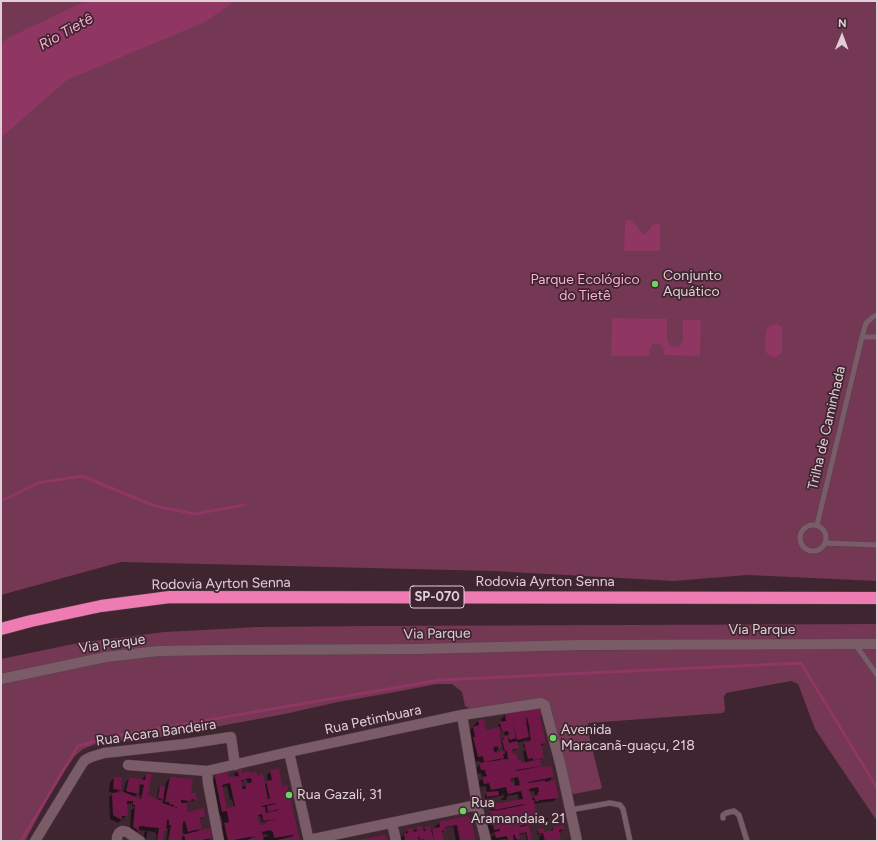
<!DOCTYPE html>
<html>
<head>
<meta charset="utf-8">
<style>
  body { margin:0 }
  #map { position:relative; width:878px; height:842px; overflow:hidden; background:#3e2530; font-family:Figtree,sans-serif }
  canvas { display:block }
  .frame { position:absolute; inset:0; border:2px solid #e1cfd6; pointer-events:none }
  .north { position:absolute; left:822px; top:16px; width:40px; height:40px; -webkit-text-stroke:3px #3e2530; paint-order:stroke; rotate:1deg; font-size:11px; font-weight:700; line-height:16px; text-align:center; color:#e1cfd6 }
  .north::after { content:''; display:block; margin:auto; width:14px; height:18px; background:#e1cfd6; clip-path:polygon(50% 0,100% 100%,50% 72%,0 100%) }
</style>
</head>
<body>
<div id="map">
<canvas width="878" height="842"></canvas>
<div class="frame"></div>
<div class="north">N</div>
</div>
<script>
const c = document.querySelector('canvas').getContext('2d');
c.lineJoin = 'round';
function paint(path, color) {
  c.fillStyle = color;
  c.fill(path, 'evenodd');
}
function poly(rows) {
  const path = new Path2D();
  for (const r of rows) {
    if (r.length === 3) {
      path.moveTo(r[0] + r[2], r[1]);
      path.arc(r[0], r[1], r[2], 0, 2 * Math.PI);
      continue;
    }
    path.moveTo(r[0], r[1]);
    for (let i = 2; i < r.length; i += 2) path.lineTo(r[i], r[i + 1]);
  }
  return path;
}
function stroke(path, color, width, dash) {
  c.strokeStyle = color;
  c.lineWidth = width;
  c.lineCap = dash ? 'butt' : 'round';
  c.setLineDash(dash || []);
  c.stroke(path);
}
function label(font, color, halo, rows, align = 'center') {
  c.font = font + ' Figtree,sans-serif';
  c.lineWidth = 3.5;
  c.setLineDash([]);
  c.textBaseline = 'middle';
  c.strokeStyle = halo;
  c.fillStyle = color;
  for (const [text, x, y, turn = 0] of rows) {
    c.save();
    c.translate(x, y);
    c.rotate((+turn || 0) * Math.PI / 180);
    c.textAlign = isNaN(turn) ? turn : align;
    if (halo) c.strokeText(text, 0, 0);
    c.fillText(text, 0, 0);
    c.restore();
  }
}
paint(poly([
  [1,1,877,1,877,581,747,575,674,581,493,571,121,562,1,595],
  [877,624,877,821,833,756,815,729,800,689,798,684,791,681,726,693,724,697,725,710,723,713,589,723,587,727,602,788,600,789,574,794,571,793,550,703,544,699,532,700,472,710,465,706,462,692,452,684,437,684,390,693,338,702,285,714,139,741,119,741,101,742,83,749,75,756,59,778,25,841,1,841,1,659,78,643,164,632,258,627,371,626]
]), '#743754');
paint(poly([
  [85,1,235,1,205,22,67,80,1,138,1,43,8,38],
  [627,220,631,220,644,235,650,229,653,224,660,224,660,251,624,251,625,224],
  [612,318,667,319,667,341,671,346,678,347,683,341,683,320,701,320,700,356,664,355,664,349,660,344,653,344,649,349,649,356,611,356],
  [777,324,782,327,782,353,775,358,767,354,765,347,766,330,770,325]
]), '#8f3663');
paint(poly([
  [539,709,545,743,541,746,543,757,539,761,540,765,537,768,553,777,547,783,557,797,554,801,533,804,535,813,533,815,534,820,530,824,527,825,530,839,528,841,527,841,525,833,518,835,519,838,517,840,513,841,506,841,506,839,492,841,491,837,495,833,490,834,489,828,488,829,487,823,488,822,486,816,491,812,490,809,494,805,519,800,518,794,507,796,507,798,506,800,501,800,501,799,504,797,503,794,501,796,498,796,498,795,496,797,485,799,485,795,487,793,486,786,480,787,479,782,482,779,481,773,477,774,476,768,480,764,480,761,472,762,467,734,478,721,485,732,499,728,498,725,502,723,501,719,505,715],
  [504,732,505,737,502,739,502,741,500,743,498,735,500,733],
  [527,739,527,743,523,745,524,748,527,748,523,752,525,763,520,764,517,761,511,751,516,750,517,748,516,743,524,741],
  [502,744,504,753,494,754,493,752,496,752],
  [503,757,504,760,499,761],
  [514,779,515,783,511,784,510,780],
  [534,791,535,796,531,801,529,792],
  [522,817,522,820,506,823,510,819],
  [238,771,242,775,257,777,264,785,268,782,267,775,271,771,282,787,290,801,299,841,224,841,221,828,223,825,221,816,216,817,219,813,218,813,211,782,217,775,228,779,235,777,234,774],
  [242,780,242,781,247,780,248,784,245,785,241,789,240,782],
  [227,786,230,800,232,799,234,808,224,810,222,787],
  [258,816,260,816,262,822,266,822,260,827],
  [265,834,269,836,264,837,262,838,262,835],
  [259,835,259,837,252,839,251,837],
  [146,775,147,795,157,800,158,789,160,787,165,788,166,782,170,778,190,794,195,799,193,801,189,800,186,804,183,814,204,816,199,820,201,828,197,832,211,837,209,840,209,841,166,841,168,829,165,828,165,830,163,832,162,841,156,841,157,834,155,834,155,832,147,831,147,837,145,838,144,837,144,833,146,831,139,830,134,834,130,831,131,810,135,807,132,806,132,802,130,804,127,804,127,815,118,823,110,819,109,797,114,793,109,792,110,782,114,778,120,789,116,793,123,793,126,782,129,778,142,781,142,779],
  [138,788,140,789,139,795,141,795,140,799,134,797,137,794],
  [164,796,163,802,160,801],
  [182,827,184,835,181,836],
  [545,818,548,818,548,823,546,825,544,825,544,819],
  [454,820,475,841,456,841,453,826,444,828,445,830,442,833,443,841,398,841,408,830,412,833,417,828,423,832,426,828,430,830,436,829,435,827,439,823],
  [553,828,564,829,559,833,560,839,559,841,540,841,539,837,543,834,538,835,537,832,539,830,543,833,550,831]
]), '#0007');
stroke(poly([
  [1,501,38,483,82,476,155,506,195,514,244,505],
  [21,841,78,746,115,736,440,680,801,663,877,788]
]), '#8f3663', 3);
paint(poly([
  [537,708,540,709,542,715,540,715,546,743,541,744,544,758,533,760,533,758,528,759,524,743,531,740,529,730,530,730,527,717,526,718,527,721,526,721,529,737,517,740,512,719,516,738,510,740,509,738,508,738,509,743,517,741,519,748,512,750,513,754,516,753,518,760,521,760,521,763,540,759,541,766,516,770,517,771,542,766,542,767,551,766,554,777,528,782,529,783,545,780,545,782,555,780,559,798,541,800,539,800,539,801,537,802,537,801,535,801,534,796,538,795,537,793,539,792,538,787,529,789,532,800,534,800,536,813,534,814,535,821,528,822,529,824,519,826,520,827,529,825,532,839,528,840,526,832,519,834,520,839,516,839,515,835,513,835,514,841,508,841,507,836,496,838,494,832,500,831,500,829,494,830,493,825,491,825,490,818,491,818,490,811,495,810,495,811,524,805,524,804,495,810,494,804,523,799,521,791,508,794,506,787,491,790,489,783,484,784,482,777,487,776,487,775,486,775,485,770,481,770,479,763,507,759,508,760,507,751,505,751,502,740,504,739,503,736,509,735,508,731,502,732,500,722,506,721,505,714],
  [518,777,520,785,515,786,514,782,512,783,510,779],
  [523,816,524,819,498,824,498,822,510,820,510,819],
  [484,719,486,730,500,727,501,734,499,734,502,746,500,746,501,748,498,749,498,746,496,747,496,746,493,748,495,753,505,751,505,754,503,754,504,758,484,762,483,756,478,757,473,737,475,737,473,727,479,725,478,720],
  [279,768,282,786,287,785,289,794,291,794,292,801,291,801,300,841,274,841,294,836,293,835,274,838,273,832,270,830,262,832,264,841,243,841,257,837,256,836,228,841,224,823,229,822,227,811,222,812,215,777,216,774,228,772,229,777,239,776,237,770,242,769,242,773,250,771,250,773,257,772,257,776,263,774,268,799,270,799,266,781,272,780,270,770],
  [251,778,252,782,245,784,246,789,242,789,241,780,244,780,245,783,246,783,245,779],
  [230,783,235,806,227,808,222,785],
  [276,803,276,804,267,806,268,812,279,809,279,810,266,813,265,807,262,807,262,806],
  [262,814,263,821,276,819,264,822,265,824,260,825,258,815],
  [146,774,152,774,148,795,162,801,162,803,177,808,177,807,174,807,174,805,169,804,169,802,165,802,170,777,193,779,191,793,196,793,196,800,192,799,190,801,181,800,181,803,187,803,187,812,204,808,205,816,200,818,202,829,191,831,188,832,185,821,183,822,182,835,210,828,212,838,198,841,185,841,185,837,182,836,182,841,168,841,171,825,169,825,169,820,167,820,166,831,164,831,163,841,157,841,159,828,139,826,139,831,133,827,135,805,133,805,133,801,127,801,128,816,122,816,122,820,113,815,112,793,121,792,121,791,141,799,144,785,140,784,138,794,126,791,129,777,145,780],
  [114,777,122,778,121,790,113,789],
  [160,786,165,787,163,799,158,798],
  [498,791,499,795,487,797,486,792],
  [467,816,471,819,476,841,460,841,457,825,445,827,446,830,442,831,444,841,434,841,432,829,440,827,439,822],
  [564,825,565,829,559,830,561,840,555,841,545,841,543,833,539,834,538,829,543,828,544,832,553,830,553,827],
  [422,826,423,831,426,831,425,827,430,826,434,841,424,841,424,839,420,840,419,836,418,837,419,841,405,841,404,834,408,833,407,829,412,828,413,832,417,831,416,827],
  [385,835,386,836,388,840,381,841,360,841,359,840]
]), '#6f1848');
const lane = poly([
  [862,337,877,337],
  [813,538,13],
  [817,525,862,337,866,323,873,317,877,315],
  [826,543,877,545],
  [855,644,877,675],
  [570,810,610,803,620,805,623,809,630,841],
  [723,818,723,815,726,813,734,811,739,815,747,841]
]);
const street = poly([
  [1,679,106,657,158,651,224,650,418,649,580,645,877,644],
  [462,715,477,805,486,841],
  [289,752,309,841],
  [128,765,207,771],
  [392,823,396,841],
  [309,840,477,805],
  [35,841,82,764,85,760,91,757,104,753,185,744,231,737,235,765],
  [117,841,117,837,119,833,122,831,127,832,140,841],
  [219,841,208,783,207,771,289,752,462,715,541,703,545,705,546,710,561,767,577,841]
]);
const highway = poly([
  [1,629,31,621,101,606,170,597,877,598]
]);
stroke(lane, '#59434d', 6);
stroke(street, '#59434d', 11);
stroke(highway, '#59434d', 13);
stroke(lane, '#7a5c69', 5);
stroke(street, '#7a5c69', 10);
stroke(highway, '#ee7bb2', 12);
for (const [x, y, r, color] of [
  [655,284,4,"#6dd361"],
  [553,738,4,"#6dd361"],
  [289,795,4,"#6dd361"],
  [463,811,4,"#6dd361"]
]) {
  const dot = new Path2D();
  dot.arc(x, y, r, 0, 2 * Math.PI);
  c.fillStyle = color;
  c.fill(dot);
  stroke(dot, '#3e2530', 1.5);
}
for (const [x, y, w] of [
  [437,597,54]
]) {
  const box = new Path2D();
  box.roundRect(x - w / 2, y - 11, w, 22, 3);
  c.fillStyle = '#3e2530';
  c.fill(box);
  stroke(box, '#e1cfd6', 1);
}
label('bold 13px', '#e1cfd6', null, [
  ["SP-070",437,597]
]);
label('14px', '#e1cfd6', '#3e2530', [
  ["Conjunto",663,276],
  ["Aquático",663,292],
  ["Avenida",561,730],
  ["Maracanã-guaçu, 218",561,746],
  ["Rua Gazali, 31",297,795],
  ["Rua",471,803],
  ["Aramandaia, 21",471,819]
], 'left');
label('14px', '#fbb0d1', '#3e2530', [
  ["Parque Ecológico",585,280],
  ["do Tietê",585,296]
]);
label('14px', '#e1cfd6', '#3e2530', [
  ["Trilha de Caminhada",827,428,-77],
  ["Rodovia Ayrton Senna",545,582],
  ["Rodovia Ayrton Senna",221,584,-1],
  ["Via Parque",762,630],
  ["Via Parque",437,634,-1],
  ["Via Parque",112,644,-8],
  ["Rua Petimbuara",373,720,-12],
  ["Rua Acara Bandeira",156,733,-8]
]);
label('italic 15px', '#f7accc', '#3e2530', [
  ["Rio Tietê",66,32,-29]
]);
</script>
</body>
</html>
